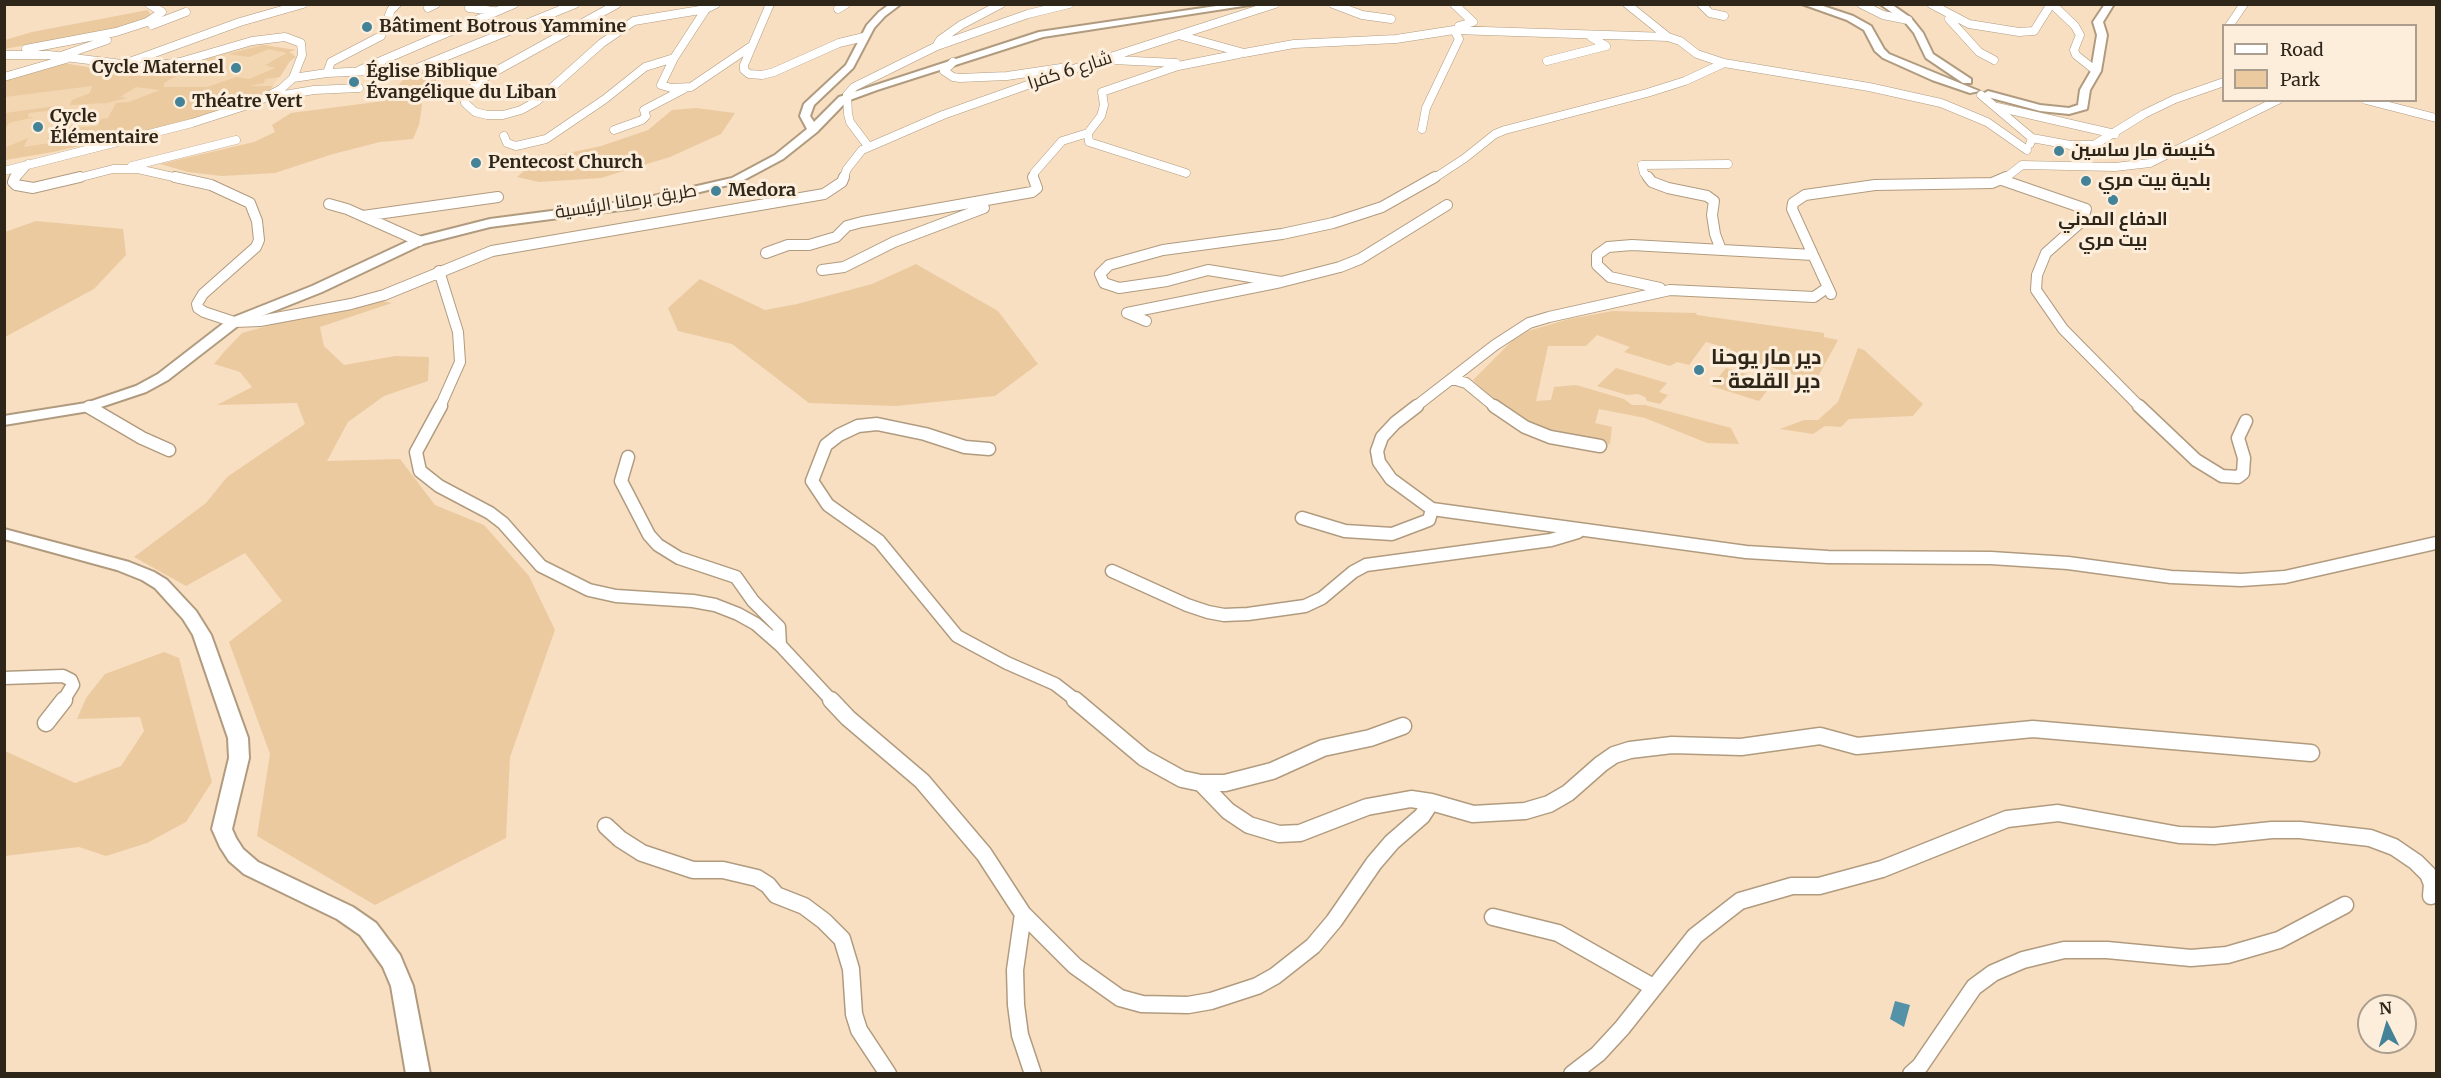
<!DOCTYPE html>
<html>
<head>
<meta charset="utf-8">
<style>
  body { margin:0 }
  #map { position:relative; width:2441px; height:1078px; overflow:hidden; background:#f8dfc2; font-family:Merriweather,serif }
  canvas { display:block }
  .frame { position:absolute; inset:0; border:6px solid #2f261a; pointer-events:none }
  .legend { position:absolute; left:2222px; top:24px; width:195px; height:78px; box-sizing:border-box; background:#fdeedc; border:2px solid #ab9e8e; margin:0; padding:8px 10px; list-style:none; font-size:18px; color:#2f261a }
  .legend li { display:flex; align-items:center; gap:12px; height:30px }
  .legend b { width:30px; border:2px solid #ab9e8e }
  .north { position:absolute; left:2357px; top:994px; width:60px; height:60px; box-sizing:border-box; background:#fdeedc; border:2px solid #ab9e8e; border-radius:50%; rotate:355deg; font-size:16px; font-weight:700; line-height:24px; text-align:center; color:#2f261a }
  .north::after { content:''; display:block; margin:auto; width:21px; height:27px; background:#448297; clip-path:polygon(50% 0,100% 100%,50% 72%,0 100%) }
</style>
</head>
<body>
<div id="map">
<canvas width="2441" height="1078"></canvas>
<div class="frame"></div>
<ul class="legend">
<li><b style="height:8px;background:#fff"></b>Road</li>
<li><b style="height:16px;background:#ebcaa0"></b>Park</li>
</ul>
<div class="north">N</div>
</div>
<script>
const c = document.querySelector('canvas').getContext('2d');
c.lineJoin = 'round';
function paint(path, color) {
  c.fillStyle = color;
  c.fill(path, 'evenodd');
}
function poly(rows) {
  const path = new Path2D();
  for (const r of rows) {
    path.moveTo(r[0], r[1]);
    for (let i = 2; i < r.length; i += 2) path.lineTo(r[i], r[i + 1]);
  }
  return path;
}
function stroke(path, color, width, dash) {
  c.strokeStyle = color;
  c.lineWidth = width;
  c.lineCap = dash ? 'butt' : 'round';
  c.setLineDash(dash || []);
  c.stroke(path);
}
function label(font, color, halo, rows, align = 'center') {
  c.font = font + ' Merriweather,Cairo,serif';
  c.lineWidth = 6;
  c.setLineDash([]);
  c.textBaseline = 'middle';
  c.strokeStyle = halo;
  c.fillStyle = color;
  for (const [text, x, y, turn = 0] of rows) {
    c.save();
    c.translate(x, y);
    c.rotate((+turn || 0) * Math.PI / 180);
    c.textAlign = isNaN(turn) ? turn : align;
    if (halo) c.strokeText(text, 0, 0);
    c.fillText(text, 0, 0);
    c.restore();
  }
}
paint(poly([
  [260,43,294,54,270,90,181,123,53,152,5,160,5,81,63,63,140,76,185,65]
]), '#f3d6b2');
paint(poly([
  [148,10,151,16,126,26,5,49,5,40,32,32],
  [264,45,296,50,289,52,296,57,290,61,280,77,265,79,264,83,250,86,273,86,270,90,232,106,181,123,53,152,5,160,4,148,28,138,24,147,50,143,52,139,45,139,69,134,73,131,71,128,97,126,101,119,108,118,116,103,129,102,160,90,136,87,120,97,127,98,107,103,70,105,72,100,90,93,92,86,5,97,5,78,63,63,140,76],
  [269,49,287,53,265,65,275,68,249,79,236,77,207,87,164,87,164,83,195,66,228,54,249,57],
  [438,70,442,75,420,96,422,106,419,125,413,139,380,142,333,154,275,173,222,176,188,172,160,164,254,142,275,132,272,125,291,113,384,101,403,80,422,72],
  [56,106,55,110,29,113,28,117,34,117,9,123,5,129,5,113],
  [696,108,735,113,721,134,670,157,601,178,539,182,517,177,536,160,601,146,648,130,672,110],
  [36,221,123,229,126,255,94,289,5,337,5,232],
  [916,264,998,311,1038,364,995,396,896,406,809,403,732,344,678,331,668,308,700,279,765,310,797,304,872,284],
  [377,300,392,303,320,327,324,346,344,365,395,356,429,357,428,381,384,396,348,422,327,461,400,459,435,505,484,525,529,576,555,630,510,757,506,838,375,905,257,836,270,754,229,642,282,601,245,553,186,586,134,557,206,503,227,477,305,424,297,403,217,405,252,387,240,372,214,364,223,353,242,333,285,321,331,314],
  [1613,311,1696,313,1697,315,1824,333,1824,337,1838,340,1815,382,1729,353,1731,349,1706,342,1689,365,1677,362,1670,366,1624,352,1630,347,1597,335,1586,346,1548,346,1536,401,1551,400,1554,387,1576,385,1624,399,1632,405,1645,405,1731,428,1739,444,1707,443,1645,418,1599,409,1595,423,1612,427,1610,444,1557,436,1534,429,1498,406,1473,380,1513,340,1528,331,1569,319],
  [1858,348,1864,350,1923,404,1913,416,1849,419,1841,427,1825,426,1813,434,1780,429,1804,420,1818,420,1838,402],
  [1616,368,1667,383,1659,392,1668,395,1660,404,1647,401,1645,397,1638,394,1627,395,1597,386],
  [1726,368,1774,382,1759,401,1711,386],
  [164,652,179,658,212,782,186,822,147,843,106,856,79,847,5,856,5,751,75,783,121,766,144,731,140,717,77,719,86,698,105,674]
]), '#ebcaa0');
paint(poly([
  [1895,1001,1910,1005,1904,1027,1890,1019]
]), '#5492a8');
const streetFar3 = poly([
  [476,4,469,8,494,11],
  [617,4,487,76,466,93,465,103,475,112,487,115,503,115,521,110,537,101,602,43,634,21,706,9,716,4],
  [770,4,744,65,744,70,749,74,762,75,774,72,839,43,864,37],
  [1333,4,1362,15,1391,19],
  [1454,4,1473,22,1459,26],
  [1627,4,1668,37],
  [1701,4,1710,13,1724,16],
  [1861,4,1883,15,1908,20],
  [1931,4,1969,24,2019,32,2034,31,2051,4],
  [2052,4,2075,26,2080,35,2074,50,2076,55,2096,71],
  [428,8,436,4],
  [706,9,674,58,661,85,671,88,691,87,750,47],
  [838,9,846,4],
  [1949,19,1979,52,1994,60],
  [152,25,186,12],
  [2229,26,2244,4],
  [1182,36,1244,53,1294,44,1396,39,1454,30,1668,37,1680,41,1697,54,1724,63,1869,87,1941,103,1987,122,2027,150],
  [937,45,940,40,961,25,1001,4],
  [26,49,116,32,147,22,162,12,149,4],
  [4,55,49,55,146,67,180,62,252,41,285,37,301,43,302,55,293,78,281,89,257,102,192,123,4,171],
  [61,56,107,40],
  [1113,60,1176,63],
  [1547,61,1606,46,1591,37],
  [953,62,944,71,953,77,960,78,1007,76,1061,68],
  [124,64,240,22,303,4],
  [360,70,514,4],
  [327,73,331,62,381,36,391,10,397,4],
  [4,77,66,59],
  [293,78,327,73,415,69,575,4],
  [1981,95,2032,138,2030,144],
  [272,97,314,90,359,88],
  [2366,100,2436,118],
  [1997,107,2115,134],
  [1422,129,1426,108,1459,39,1454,30],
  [614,130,642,120,646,116,644,110,684,89],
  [504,136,507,143,516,146,546,139,605,99,645,67,674,58],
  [2032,138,2070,145,2094,145,2144,114,2175,99,2224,82],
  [868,146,850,122,848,114,847,95,854,87,937,46,1028,14,1069,4],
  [132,166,236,140],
  [1186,173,1089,142,1088,133,1101,116,1104,105,1102,92,1178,66,1239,54],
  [15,179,28,164],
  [74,179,113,169,138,169,182,179],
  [843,179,847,169,862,150,943,115,1067,71,1275,4],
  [1034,179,1034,173,1062,141,1088,133],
  [1433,179,1465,158,1495,134,1505,130,1647,93,1685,81,1724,63],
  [1649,179,1644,173,1642,165,1728,164],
  [2004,179,2022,165,2115,167,2150,163,2278,100]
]);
const streetFar2 = poly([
  [15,177,13,182,16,185,33,188,80,177],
  [175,177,211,185,250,203,257,221,259,240,256,247,203,294,197,304,198,308,204,312,234,322,260,321,351,304,384,295,492,251,824,194,842,182,844,177],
  [1648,177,1652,182,1668,188,1707,196,1714,201,1712,215,1715,234,1721,250],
  [2002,180,2086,209,2082,221,2046,253,2037,275,2036,290,2063,329,2140,407],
  [329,204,347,209,419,241],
  [363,216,498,197],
  [766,253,788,245,809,245,836,237,847,226,862,222,1032,192,1037,188,1033,177],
  [822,270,844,267,894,242,984,208],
  [439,271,458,332,460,362,440,407],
  [1281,282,1208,270,1167,281,1119,288,1104,283,1100,274,1109,265,1163,250,1282,234,1333,223,1382,207,1435,177],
  [1660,288,1610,277,1597,265,1597,255,1608,247,1632,245,1813,255],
  [1831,294,1792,209,1793,203,1805,195,1875,185,1992,183,2006,177],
  [1146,321,1127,313,1281,282,1340,267,1360,259,1447,205],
  [1453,379,1466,383,1495,407],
  [1415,407,1495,345,1529,323,1549,317,1670,290,1814,297,1827,288]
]);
const streetFar1 = poly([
  [441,406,416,452,420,471,439,486,490,513,503,523,541,566,589,590,616,596,693,601,715,605,738,614,756,624,780,645,832,701],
  [1417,406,1395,423,1382,437,1377,451,1379,462,1391,479,1432,509,1746,552,1828,557,1991,558,2068,563,2171,577,2241,580,2285,577,2436,543],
  [1494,406,1525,427,1550,437,1600,446],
  [2139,406,2196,460,2222,476,2238,477,2243,473,2244,458,2238,438,2246,421],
  [89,407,142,438,169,450],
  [989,449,965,447,925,434,877,424,858,426,839,435,826,445,812,481,828,505,879,541,957,636,1007,663,1055,684,1077,701],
  [628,457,621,481,649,535,658,545,679,558,736,577,753,601,779,627,780,645],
  [1302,518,1345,531,1392,534,1429,520,1432,509],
  [1112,571,1187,605,1208,612,1224,615,1248,614,1305,606,1322,598,1353,572,1366,565,1551,540,1578,532],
  [4,678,63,676,71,680,73,685,63,701]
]);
const street = poly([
  [831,700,848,718,922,781,984,854,1023,914,1075,966,1120,998,1142,1004,1188,1005,1211,1001,1257,986,1275,976,1313,946,1334,921,1374,863,1392,842,1422,816,1431,802,1411,799,1367,807,1300,833,1279,834,1249,825,1228,811,1201,783,1182,779,1144,758,1075,700],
  [46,723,64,700],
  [1201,783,1225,783,1272,771,1323,748,1370,738,1403,726],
  [1431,802,1473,814,1525,811,1549,804,1568,793,1601,764,1614,755,1630,750,1672,745,1741,747,1820,736,1857,746,2033,729,2311,753],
  [606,826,620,839,642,853,693,870,723,870,757,878,768,885,776,895,804,906,824,921,842,939,851,969,854,1014,859,1030,888,1074],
  [1023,914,1015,970,1016,1005,1020,1035,1033,1074],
  [1493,917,1558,933,1653,987],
  [1572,1074,1598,1054,1622,1028,1695,936,1740,901,1792,886,1819,886,1882,869,2007,819,2058,813,2179,835,2214,836,2272,830,2300,830,2370,838,2394,847,2416,862,2428,874,2432,884,2431,896],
  [1911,1074,1920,1066,1974,987,1993,973,2023,960,2064,950,2107,950,2191,958,2227,955,2279,940,2345,905]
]);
const secondary = poly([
  [890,4,901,4,885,16,874,28,853,68,814,105,810,116,814,122,839,97,1039,32,1230,4,1256,4,1043,37,877,90,847,101,817,132,783,159,740,182,636,208,490,227,423,244,322,292,239,325,168,380,146,392,89,411,4,425,4,416,86,403,136,386,158,374,229,319,312,286,415,238,490,219,636,200,732,178,775,155,807,129,800,116,804,104,846,65,867,25,879,12,890,4],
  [1802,4,1817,4,1853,16,1871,26,1884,49,1889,54,1979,91,1970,93,1932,80,1883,58,1875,51,1864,30,1847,20,1802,4],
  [1880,4,1891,4,1911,18,1923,33,1933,54,1971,79,1971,83,1963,83,1926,58,1914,33,1905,22,1880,4],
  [2105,4,2114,4,2103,22,2107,35,2101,71,2090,90,2087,109,2069,114,2040,111,1984,96,1983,94,1988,91,2040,105,2069,108,2078,105,2080,90,2091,71,2097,35,2093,22,2105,4],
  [4,529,129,562,154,572,167,580,196,611,211,635,248,738,249,758,232,829,236,838,243,849,258,862,353,907,376,923,400,955,413,986,430,1074,406,1074,391,986,383,967,360,935,337,919,244,874,229,861,220,847,212,829,229,758,228,738,193,635,183,619,155,588,142,580,117,570,4,539,4,529]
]);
stroke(streetFar3, '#b19b7f', 9);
stroke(streetFar2, '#b19b7f', 12);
stroke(streetFar1, '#b19b7f', 15);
stroke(street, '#b19b7f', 19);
stroke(secondary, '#b19b7f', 4);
stroke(streetFar3, '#fff', 8);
stroke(streetFar2, '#fff', 10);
stroke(streetFar1, '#fff', 12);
stroke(street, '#fff', 16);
paint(secondary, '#fff');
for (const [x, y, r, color] of [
  [367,27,6,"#448297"],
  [236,68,6,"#448297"],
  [354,82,6,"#448297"],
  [180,102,6,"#448297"],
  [38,127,6,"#448297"],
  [2059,151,6,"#448297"],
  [476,163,6,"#448297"],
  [2086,181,6,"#448297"],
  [716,191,6,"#448297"],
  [2113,200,6,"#448297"],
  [1699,370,6,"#448297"]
]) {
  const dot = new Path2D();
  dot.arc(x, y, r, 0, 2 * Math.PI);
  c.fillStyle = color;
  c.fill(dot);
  stroke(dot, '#fdeedc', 2);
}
label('bold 18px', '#2f261a', '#fdeedc', [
  ["Bâtiment Botrous Yammine",379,27],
  ["Cycle Maternel",224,68,"right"],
  ["Église Biblique",366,72],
  ["Évangélique du Liban",366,93],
  ["Théatre Vert",192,102],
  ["Cycle",50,117],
  ["Élémentaire",50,138],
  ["كنيسة مار ساسين",2071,151],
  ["Pentecost Church",488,163],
  ["بلدية بيت مري",2098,181],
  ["Medora",728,191],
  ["الدفاع المدني",2113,220,"center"],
  ["بيت مري",2113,241,"center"]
], 'left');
label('18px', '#2f261a', '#fdeedc', [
  ["شارع 6 كفرا",1070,71,-18],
  ["طريق برمانا الرئيسية",626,202,-9]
]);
label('bold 21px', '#2f261a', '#fdeedc', [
  ["دير مار يوحنا",1711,358],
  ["- دير القلعة",1711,382]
], 'left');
</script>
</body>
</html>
